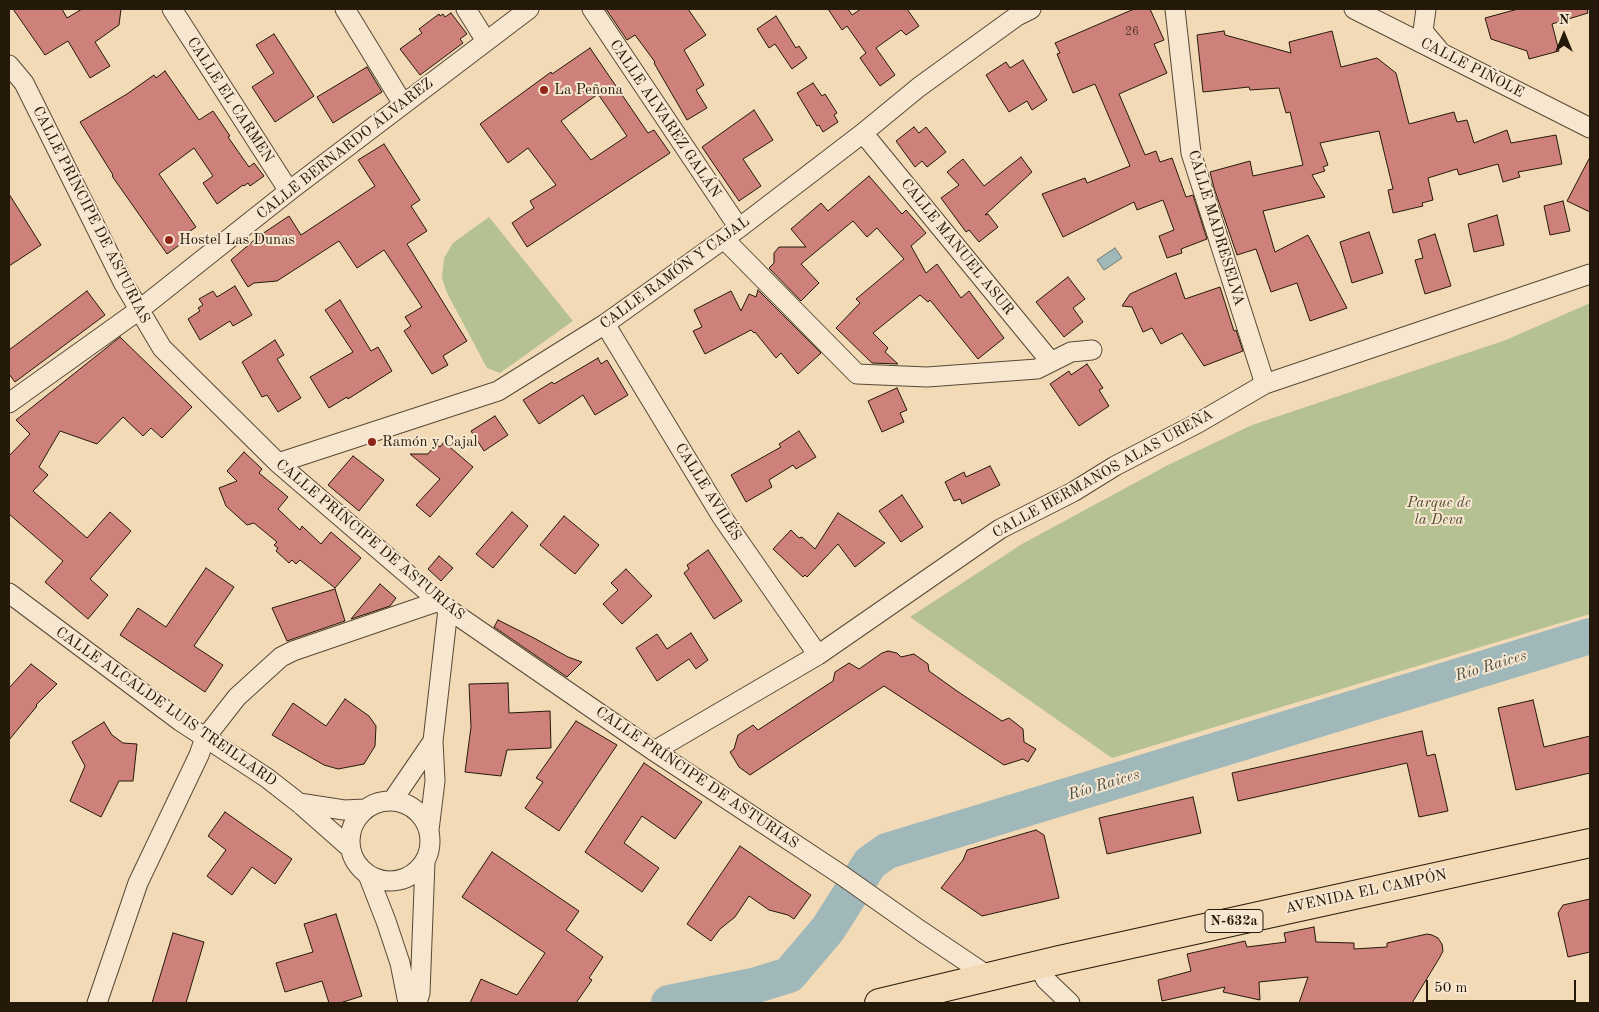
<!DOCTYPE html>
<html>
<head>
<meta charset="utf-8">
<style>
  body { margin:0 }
  #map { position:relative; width:1599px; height:1012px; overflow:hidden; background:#f2dab7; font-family:"Old Standard TT",serif }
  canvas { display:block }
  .frame { position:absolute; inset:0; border:10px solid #251909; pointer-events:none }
  .north { position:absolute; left:1539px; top:10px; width:50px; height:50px; -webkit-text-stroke:4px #f7e7d0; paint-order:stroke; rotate:0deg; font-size:14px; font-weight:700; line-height:20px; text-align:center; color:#251909 }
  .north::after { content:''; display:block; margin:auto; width:18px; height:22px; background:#251909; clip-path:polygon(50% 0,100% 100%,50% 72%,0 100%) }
  .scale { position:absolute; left:1426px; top:980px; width:150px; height:22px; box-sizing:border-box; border:2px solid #251909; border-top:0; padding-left:6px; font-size:15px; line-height:18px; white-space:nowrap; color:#251909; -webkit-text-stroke:4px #f7e7d0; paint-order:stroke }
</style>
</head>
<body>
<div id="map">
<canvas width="1599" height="1012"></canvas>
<div class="frame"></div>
<div class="north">N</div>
<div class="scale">50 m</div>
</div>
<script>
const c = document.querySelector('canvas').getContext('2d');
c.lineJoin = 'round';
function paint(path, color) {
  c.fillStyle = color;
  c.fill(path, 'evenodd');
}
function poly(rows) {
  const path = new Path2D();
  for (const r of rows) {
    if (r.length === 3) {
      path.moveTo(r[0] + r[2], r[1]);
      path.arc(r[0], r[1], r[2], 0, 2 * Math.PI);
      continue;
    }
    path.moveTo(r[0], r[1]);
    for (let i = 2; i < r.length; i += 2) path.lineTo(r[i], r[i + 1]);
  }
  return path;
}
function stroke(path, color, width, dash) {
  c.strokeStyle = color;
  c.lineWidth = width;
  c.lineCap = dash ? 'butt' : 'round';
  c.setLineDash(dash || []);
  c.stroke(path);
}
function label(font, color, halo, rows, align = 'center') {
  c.font = font + ' "Old Standard TT",serif';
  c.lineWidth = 4;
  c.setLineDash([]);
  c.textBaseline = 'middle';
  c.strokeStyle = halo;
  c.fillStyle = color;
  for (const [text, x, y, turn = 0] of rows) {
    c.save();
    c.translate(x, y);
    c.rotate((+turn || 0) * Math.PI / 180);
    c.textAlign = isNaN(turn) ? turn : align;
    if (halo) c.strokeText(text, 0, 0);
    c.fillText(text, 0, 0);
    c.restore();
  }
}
paint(poly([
  [489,217,573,321,500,373,487,368,447,293,442,278,444,258,453,243],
  [1590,303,1590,614,1112,758,910,617,1022,544,1168,465,1252,425,1506,340]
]), '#b6c192');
const water = poly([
  [1115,248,1122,258,1104,270,1097,260,1115,248]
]);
paint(water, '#a0b8ba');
stroke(water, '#6f7873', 1);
stroke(poly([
  [669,1003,753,986,789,975,828,929,870,863,887,851,1590,636]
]), '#a0b8ba', 36);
const building = poly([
  [13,9,62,9,67,18,82,9,121,9,119,25,95,42,110,66,90,78,68,41,45,55,13,9],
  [606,9,688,9,706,35,684,50,704,85,696,90,707,108,687,120,654,63,655,62,635,35,627,40,606,9],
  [828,9,848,9,852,15,861,9,907,9,919,26,906,35,901,30,876,48,895,75,880,86,860,58,866,53,847,26,842,30,828,9],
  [1134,9,1150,9,1164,40,1154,44,1167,73,1119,94,1145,155,1156,151,1160,162,1172,158,1186,197,1193,195,1207,239,1181,249,1182,253,1167,258,1159,236,1174,230,1163,200,1137,210,1134,202,1063,237,1042,194,1085,178,1087,183,1130,166,1095,84,1073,93,1057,54,1060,53,1055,43,1134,9],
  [1518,9,1587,9,1588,13,1552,24,1559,51,1529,59,1527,51,1491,39,1485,18,1518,9],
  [451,13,467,34,460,39,463,43,420,75,400,49,422,33,419,29,439,14,440,16,443,14,445,17,451,13],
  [776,16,796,48,799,46,807,58,792,69,775,44,769,48,757,29,776,16],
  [1224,31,1225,35,1291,53,1289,42,1332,31,1341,67,1377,58,1396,73,1409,124,1454,112,1457,122,1467,120,1474,143,1507,130,1511,143,1556,135,1562,164,1518,172,1520,177,1503,182,1498,164,1459,175,1457,169,1428,178,1433,200,1422,203,1423,206,1393,213,1388,190,1393,189,1379,131,1320,143,1328,165,1323,167,1325,171,1312,175,1325,197,1263,211,1275,252,1308,235,1347,308,1310,321,1297,283,1271,292,1256,249,1237,255,1214,188,1210,172,1250,161,1253,176,1303,165,1290,112,1286,113,1279,88,1250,90,1249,87,1203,92,1197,35,1224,31],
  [274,34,314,96,275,122,252,87,274,73,256,45,274,34],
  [590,48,648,133,654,130,670,153,527,247,512,223,534,208,530,201,556,185,528,148,508,163,480,124,551,72,552,74,590,48],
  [598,94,627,136,591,160,561,121,598,94],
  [1023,60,1047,100,1032,110,1027,101,1009,112,986,75,1006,62,1010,68,1023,60],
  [367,67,382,92,333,123,317,97,367,67],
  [165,71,199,120,213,111,230,136,228,137,249,167,254,163,264,176,250,186,248,183,244,186,243,185,217,204,203,183,213,176,194,148,159,174,196,227,186,234,189,238,167,254,112,176,113,175,80,122,127,94,154,75,156,78,165,71],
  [813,83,822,96,825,94,837,113,834,115,838,122,823,132,819,125,817,126,797,93,813,83],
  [754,110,773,140,743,159,761,186,739,201,702,147,754,110],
  [914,127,919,133,926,127,946,152,927,167,922,161,915,167,896,141,914,127],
  [384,144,420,200,411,206,427,231,407,244,467,341,443,356,448,365,432,374,404,331,411,326,405,317,422,307,384,250,357,268,339,241,277,281,254,283,248,287,231,260,259,236,289,216,301,235,375,186,358,160,384,144],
  [1021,157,1032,172,985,215,988,214,998,227,979,242,969,230,966,232,941,198,959,185,947,172,963,159,984,186,1021,157],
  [1590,157,1590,212,1567,201,1590,157],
  [869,176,902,214,906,210,926,233,911,246,926,273,937,264,961,298,969,291,1004,338,978,359,930,300,928,302,920,295,873,333,888,348,885,352,898,364,872,363,836,328,860,303,856,299,904,259,877,228,867,237,853,221,801,264,819,283,801,301,769,268,774,263,774,253,779,247,806,247,791,229,821,203,828,211,869,176],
  [9,194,41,245,9,266,9,194],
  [1563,201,1570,231,1550,235,1544,206,1563,201],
  [1497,215,1504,245,1474,252,1468,224,1497,215],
  [1369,232,1383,273,1352,283,1340,242,1369,232],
  [1435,234,1451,286,1425,294,1415,260,1423,258,1418,240,1435,234],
  [1176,273,1185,299,1220,287,1234,331,1236,330,1243,351,1204,366,1182,333,1161,344,1152,328,1143,332,1132,307,1122,306,1130,294,1176,273],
  [1068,277,1085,299,1073,308,1083,322,1064,337,1036,302,1068,277],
  [235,286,252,315,233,326,230,321,200,340,188,319,200,311,198,308,203,305,199,299,213,291,217,297,235,286],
  [758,290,821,353,798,374,781,353,776,358,755,332,754,333,751,330,705,354,693,331,702,327,694,310,731,291,741,311,749,294,756,297,758,290],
  [87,291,105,315,15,382,9,374,9,350,87,291],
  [340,300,371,351,378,347,392,371,348,399,347,397,329,408,310,377,353,352,325,310,340,300],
  [120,337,192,407,162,438,151,428,143,436,123,417,97,444,60,431,39,467,48,475,33,491,87,538,110,512,131,531,90,579,108,595,88,619,45,582,63,561,9,514,9,456,30,434,16,420,120,337],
  [275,340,284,355,277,359,301,398,278,412,267,395,262,397,242,362,275,340],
  [598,358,601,364,607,360,628,395,595,415,583,395,539,424,523,400,552,382,554,384,598,358],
  [1087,364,1103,388,1099,390,1109,406,1079,426,1050,384,1069,371,1071,375,1087,364],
  [897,388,907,410,900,413,904,422,882,432,868,401,897,388],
  [495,416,508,435,484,451,471,431,495,416],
  [799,431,816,457,796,469,793,465,769,480,772,487,746,502,731,475,781,447,779,444,799,431],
  [444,442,473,467,430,517,416,505,440,479,410,454,428,454,436,444,440,447,444,442],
  [244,452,262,469,259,473,288,497,278,509,300,530,302,526,321,544,331,532,361,558,335,588,300,560,296,564,292,560,289,563,276,551,278,548,274,545,277,542,254,523,247,525,226,506,219,488,237,481,227,471,244,452],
  [353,456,384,480,359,511,328,485,353,456],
  [990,466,1000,485,962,504,960,499,954,501,945,482,964,472,966,477,990,466],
  [902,495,923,527,901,542,879,511,902,495],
  [512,512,528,526,493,568,476,554,512,512],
  [838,513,885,543,855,567,838,544,807,577,805,575,803,577,773,549,791,530,799,538,802,537,815,549,838,513],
  [564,516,599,545,575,574,540,545,564,516],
  [708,550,742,601,714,619,684,573,689,569,687,565,708,550],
  [439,556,453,568,441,581,428,569,439,556],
  [206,568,234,587,194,646,223,665,205,692,120,635,138,608,166,627,206,568],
  [626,569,652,596,622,624,603,604,618,590,611,583,626,569],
  [380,584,396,598,390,606,351,619,380,584],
  [335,589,345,621,287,641,272,608,335,589],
  [498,620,534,638,568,657,582,662,567,677,494,627,498,620],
  [691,633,708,660,696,669,689,659,657,681,636,648,657,634,667,649,691,633],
  [888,651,897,653,901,657,914,654,928,664,929,671,957,691,1002,721,1009,718,1023,729,1024,742,1036,749,1028,762,1023,759,1004,765,884,686,750,775,739,767,730,752,734,749,738,735,753,725,758,730,804,700,833,681,835,672,849,663,859,669,882,653,888,651],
  [31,664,57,684,36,705,37,706,9,740,9,688,31,664],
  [508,683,509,713,550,711,551,748,507,750,501,776,465,772,471,727,469,684,508,683],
  [345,699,369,716,376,726,375,746,364,764,338,769,324,765,272,735,293,703,326,726,345,699],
  [1533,700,1544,747,1590,736,1590,773,1516,790,1498,708,1533,700],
  [576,721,617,745,559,831,525,808,543,782,536,778,576,721],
  [104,722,112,735,123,743,137,744,133,781,119,781,101,817,70,801,85,766,72,742,104,722],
  [1422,731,1427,756,1435,754,1448,811,1419,817,1407,763,1238,801,1232,773,1422,731],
  [644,763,702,802,675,839,642,816,624,843,659,868,642,892,585,852,644,763],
  [1193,797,1201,833,1107,854,1099,818,1193,797],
  [225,812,292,859,275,884,252,867,232,895,207,876,226,850,208,836,225,812],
  [1036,830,1044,835,1059,898,982,916,941,888,963,860,967,850,1036,830],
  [740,846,811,895,794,919,788,915,769,910,749,896,735,917,720,929,711,941,687,924,740,846],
  [492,852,579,911,566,930,603,957,589,978,592,980,576,1003,470,1003,481,979,517,995,545,953,462,897,492,852],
  [1590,899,1590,952,1568,957,1558,913,1563,905,1590,899],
  [336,914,362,996,340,1003,329,1003,322,981,285,992,276,963,313,952,304,924,336,914],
  [1314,927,1316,942,1354,943,1354,949,1387,947,1387,943,1427,934,1432,935,1438,938,1442,944,1443,951,1440,957,1412,1003,1299,1003,1308,977,1259,982,1260,1000,1223,992,1225,987,1162,1001,1158,980,1191,971,1187,954,1245,941,1247,947,1286,942,1284,933,1314,927],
  [173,933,204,942,186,1003,152,1003,173,933]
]);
paint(building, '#cd817a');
stroke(building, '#251909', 1);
const street = poly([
  [172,9,289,191],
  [345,9,403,104],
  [466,9,486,41],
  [592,9,739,228],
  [1175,9,1191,153,1265,384],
  [1354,9,1590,128],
  [1426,9,1423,31,1439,50],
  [9,65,24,83,124,284,162,348,278,463,448,609,654,751,843,876,921,931,988,976],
  [863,133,1051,362],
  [724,239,857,374,927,377,1037,369,1071,352,1092,350],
  [605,324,722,517,818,655],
  [9,403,139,310,289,191,529,9],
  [278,463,498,391,605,324,739,228,863,133,919,87,1017,16,1031,9],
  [9,593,180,721,267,778,299,803,350,848],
  [654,751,818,655,1000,529,1073,492,1115,466,1198,423,1265,384,1590,274],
  [390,841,40],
  [392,801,433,741],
  [299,803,344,810,365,809],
  [429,830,435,781,433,741,448,609],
  [368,875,386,921,400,963,408,1003],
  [1038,965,1046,980,1070,1003],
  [97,1003,138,883,199,755,205,738,237,697,281,657,293,651,439,601],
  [417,1003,420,993,425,862]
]);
const primary = poly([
  [879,1003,1059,960,1590,843]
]);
stroke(street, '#584934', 21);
stroke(primary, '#251909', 30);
stroke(street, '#f7e7d0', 19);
stroke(primary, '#f2dab7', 28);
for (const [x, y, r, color] of [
  [544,90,5,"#8f2418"],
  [169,240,5,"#8f2418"],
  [372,442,5,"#8f2418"]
]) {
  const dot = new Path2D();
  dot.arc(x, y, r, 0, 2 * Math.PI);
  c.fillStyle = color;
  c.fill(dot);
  stroke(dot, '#f7e7d0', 2);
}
label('12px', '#4f3325', null, [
  ["26",1132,32]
]);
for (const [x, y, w] of [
  [1234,921,58]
]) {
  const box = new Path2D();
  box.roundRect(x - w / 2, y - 11.5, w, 23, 4);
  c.fillStyle = '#f7e7d0';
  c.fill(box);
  stroke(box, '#251909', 1);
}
label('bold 14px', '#251909', null, [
  ["N-632a",1234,921]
]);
label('15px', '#251909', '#f7e7d0', [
  ["CALLE PIÑOLE",1472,68,27],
  ["CALLE EL CARMEN",230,100,57],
  ["CALLE ALVAREZ GALÁN",665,119,56],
  ["CALLE BERNARDO ÁLVAREZ",345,149,-38],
  ["CALLE PRÍNCIPE DE ASTURIAS",91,215,63],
  ["CALLE MADRESELVA",1216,228,73],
  ["CALLE MANUEL ASUR",957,247,51],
  ["CALLE RAMÓN Y CAJAL",675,273,-36],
  ["CALLE HERMANOS ALAS UREÑA",1103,474,-29],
  ["CALLE AVILÉS",708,492,58],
  ["CALLE PRÍNCIPE DE ASTURIAS",370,540,40],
  ["CALLE ALCALDE LUIS TREILLARD",166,707,35],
  ["CALLE PRÍNCIPE DE ASTURIAS",697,778,34],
  ["AVENIDA EL CAMPÓN",1366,892,-12]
]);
label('15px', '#251909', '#f7e7d0', [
  ["La Peñona",554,90],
  ["Hostel Las Dunas",179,240],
  ["Ramón y Cajal",382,442]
], 'left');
label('italic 15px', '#504b32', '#f7e7d0', [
  ["Parque de",1439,503],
  ["la Deva",1439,520]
]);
label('italic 16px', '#505147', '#f7e7d0', [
  ["Río Raices",1491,666,-17],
  ["Río Raices",1104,785,-17]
]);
</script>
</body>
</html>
